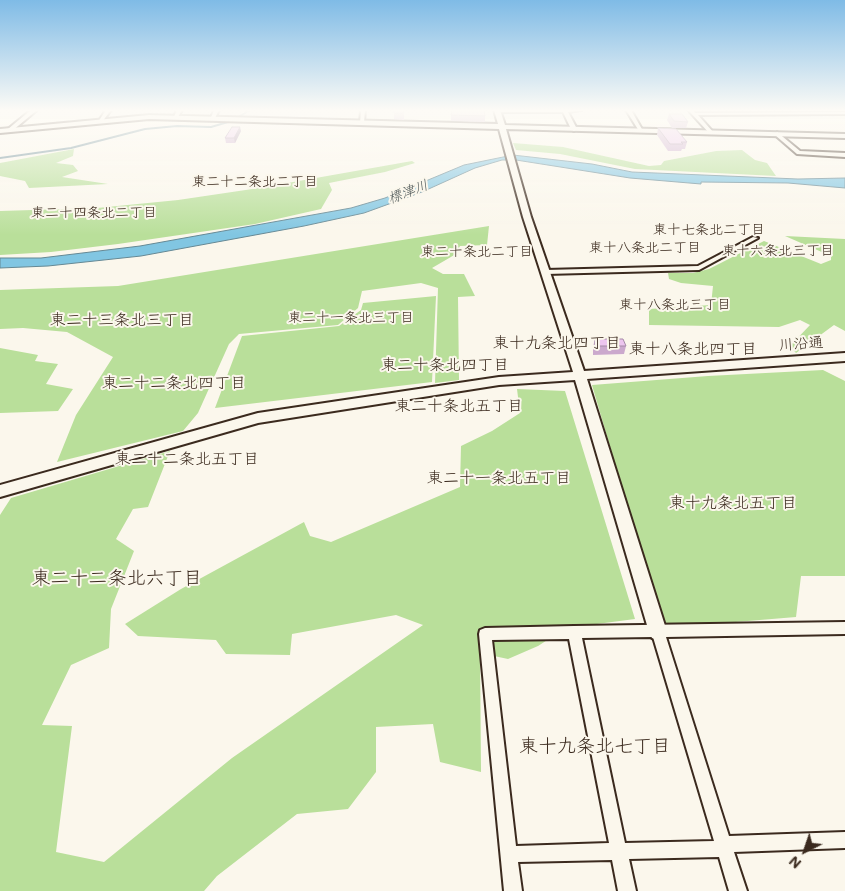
<!DOCTYPE html>
<html>
<head>
<meta charset="utf-8">
<style>
  body { margin:0 }
  #map { position:relative; width:845px; height:891px; overflow:hidden; background:#fbf7ec; font-family:Mali,sans-serif }
  canvas { display:block }
  .north { position:absolute; left:780px; top:826px; width:50px; height:50px; -webkit-text-stroke:4px #fbf7ec; paint-order:stroke; rotate:221deg; font-size:14px; font-weight:700; line-height:20px; text-align:center; color:#3b2a1e }
  .north::after { content:''; display:block; margin:auto; width:18px; height:22px; background:#3b2a1e; clip-path:polygon(50% 0,100% 100%,50% 72%,0 100%) }
</style>
</head>
<body>
<div id="map">
<canvas width="845" height="891"></canvas>
<div class="north">N</div>
</div>
<script>
const c = document.querySelector('canvas').getContext('2d');
c.lineJoin = 'round';
function paint(path, color) {
  c.fillStyle = color;
  c.fill(path, 'evenodd');
}
function poly(rows) {
  const path = new Path2D();
  for (const r of rows) {
    path.moveTo(r[0], r[1]);
    for (let i = 2; i < r.length; i += 2) path.lineTo(r[i], r[i + 1]);
  }
  return path;
}
function stroke(path, color, width, dash) {
  c.strokeStyle = color;
  c.lineWidth = width;
  c.lineCap = dash ? 'butt' : 'round';
  c.setLineDash(dash || []);
  c.stroke(path);
}
function label(font, color, halo, rows, align = 'center') {
  c.font = font + ' Mali,"Klee One",sans-serif';
  c.lineWidth = 4;
  c.setLineDash([]);
  c.textBaseline = 'middle';
  c.strokeStyle = halo;
  c.fillStyle = color;
  for (const [text, x, y, turn = 0] of rows) {
    c.save();
    c.translate(x, y);
    c.rotate((+turn || 0) * Math.PI / 180);
    c.textAlign = isNaN(turn) ? turn : align;
    if (halo) c.strokeText(text, 0, 0);
    c.fillText(text, 0, 0);
    c.restore();
  }
}
paint(poly([
  [513,143,563,147,649,166,661,165,664,161,716,151,742,150,755,160,767,163,776,176,635,169,560,154,516,150],
  [74,149,73,156,56,163,73,165,78,171,62,177,108,184,29,188,25,181,0,176,0,163],
  [412,161,415,163,385,172,329,183,332,190,321,209,255,224,118,244,51,252,0,255,0,211,97,208,178,200,259,188],
  [489,226,487,245,460,246,456,254,432,268,443,274,464,274,475,296,458,297,459,380,435,383,438,288,421,283,362,291,358,308,338,325,239,334,229,344,198,413,183,431,57,462,76,415,113,357,67,332,23,328,0,329,0,290,118,286],
  [785,236,845,239,845,331,834,325,796,353,790,346,810,325,800,320,779,327,649,325,649,309,711,305,713,286,681,283,669,279,668,273,693,273,709,269,764,241,821,264,831,260,831,256],
  [436,296,432,382,215,408,242,336,339,326,361,310,363,303],
  [0,348,38,355,35,361,58,364,46,384,73,389,58,411,0,413],
  [823,370,845,381,845,576,801,576,796,617,663,628,592,385,708,376],
  [517,389,565,391,635,619,566,628,538,646,508,659,480,653,481,772,440,762,433,724,376,727,376,772,348,809,297,814,217,876,204,891,0,891,0,515,11,498,170,451,148,507,133,509,116,539,134,551,111,609,109,648,71,665,42,725,72,726,56,852,104,862,232,758,423,625,396,615,292,634,290,655,226,654,216,640,138,636,125,624,181,589,304,522,310,536,331,542,460,487,461,446,492,431,520,413]
]), '#b9df9a');
const water = poly([
  [513,155,592,164,632,172,798,179,845,178,845,188,788,183,701,182,701,184,630,178,516,160,502,160,475,168,422,192,364,213,304,226,141,256,48,266,0,268,0,258,41,258,140,246,351,208,385,198,464,165,513,155]
]);
paint(water, '#81c6e2');
stroke(water, '#658894', 1);
stroke(poly([
  [240,116,250,110],
  [0,158,71,148,145,129,177,126,211,127,228,122]
]), '#658894', 2);
const street = poly([
  [31,110,37,110,12,131,8,131,8,129,31,110],
  [106,110,111,110,102,122,98,122,106,110],
  [177,110,182,110,177,119,173,119,177,110],
  [214,110,219,110,214,120,210,120,214,110],
  [361,110,365,110,364,123,362,124,360,123,361,110],
  [495,110,582,110,568,112,577,129,574,131,571,129,563,112,497,112,495,110],
  [626,110,631,110,643,131,639,131,626,110],
  [693,110,695,113,845,112,845,114,698,115,713,132,710,134,689,111,693,110],
  [777,132,800,151,845,153,845,157,797,154,775,135,777,132],
  [753,237,758,238,699,270,546,274,542,272,546,270,698,266,753,237],
  [845,622,845,634,666,637,729,836,845,832,845,848,734,852,747,891,729,891,719,857,629,859,636,891,618,891,612,860,518,862,522,891,504,891,479,634,480,630,485,628,574,626,845,622],
  [653,637,714,841,625,843,582,638,653,637],
  [569,639,609,843,516,846,492,640,569,639]
]);
const secondary = poly([
  [494,110,500,110,505,125,845,134,845,138,506,129,531,217,584,371,845,353,845,361,587,379,667,632,664,638,658,640,652,638,649,632,575,380,499,385,258,423,0,497,0,485,258,413,499,377,573,372,523,217,499,129,149,119,0,133,0,129,149,115,498,124,494,110]
]);
stroke(street, '#3b2a1e', 4);
stroke(secondary, '#3b2a1e', 4);
paint(street, '#fbf7ec');
paint(secondary, '#fbf7ec');
paint(poly([
  [394,110,404,110,404,120,394,119],
  [669,114,688,122,686,128,672,128,667,120],
  [451,115,485,116,485,122,451,121],
  [658,128,687,142,685,149,682,149,681,151,668,151,657,135],
  [241,131,235,143,226,143,225,138],
  [595,339,626,346,624,354,593,355,593,347]
]), '#cba9cd');
paint(poly([
  [240,127,241,131,235,143,234,138]
]), '#a58aa7');
const building = poly([
  [394,110,404,110,403,113,394,113,394,110],
  [452,110,484,110,485,116,451,115,452,110],
  [669,114,682,114,688,122,674,121,669,114],
  [232,127,240,127,234,138,225,138,232,127],
  [658,128,676,129,687,142,681,142,683,144,670,144,658,128],
  [595,339,623,339,626,346,595,346,595,339]
]);
paint(building, '#ecc5ee');
stroke(building, '#a58aa7', 1);
const sky = c.createLinearGradient(0, 0, 0, 235);
sky.addColorStop(0, '#7fbbe6');
sky.addColorStop(0.47, '#fdfbf6');
sky.addColorStop(1, '#fdfbf600');
c.fillStyle = sky;
c.fillRect(0, 0, 845, 235);
label('14px', '#3b2a1e', '#fbf7ec', [
  ["東二十二条北二丁目",255,182],
  ["東二十四条北二丁目",94,213],
  ["東十七条北二丁目",709,230],
  ["東十八条北二丁目",645,248],
  ["東十六条北三丁目",778,251],
  ["東二十条北二丁目",477,252],
  ["東十八条北三丁目",675,305],
  ["東二十一条北三丁目",351,318]
]);
label('italic 14px', '#505959', '#fbf7ec', [
  ["標津川",408,192,-21]
]);
label('15px', '#3b2a1e', '#fbf7ec', [
  ["川沿通",801,344,-4]
]);
label('16px', '#3b2a1e', '#fbf7ec', [
  ["東二十三条北三丁目",122,320],
  ["東十九条北四丁目",557,343],
  ["東十八条北四丁目",693,349],
  ["東二十条北四丁目",445,365],
  ["東二十二条北四丁目",174,383],
  ["東二十条北五丁目",459,406],
  ["東二十二条北五丁目",187,459],
  ["東二十一条北五丁目",499,478],
  ["東十九条北五丁目",733,503]
]);
label('19px', '#3b2a1e', '#fbf7ec', [
  ["東二十二条北六丁目",117,578],
  ["東十九条北七丁目",595,746]
]);
</script>
</body>
</html>
